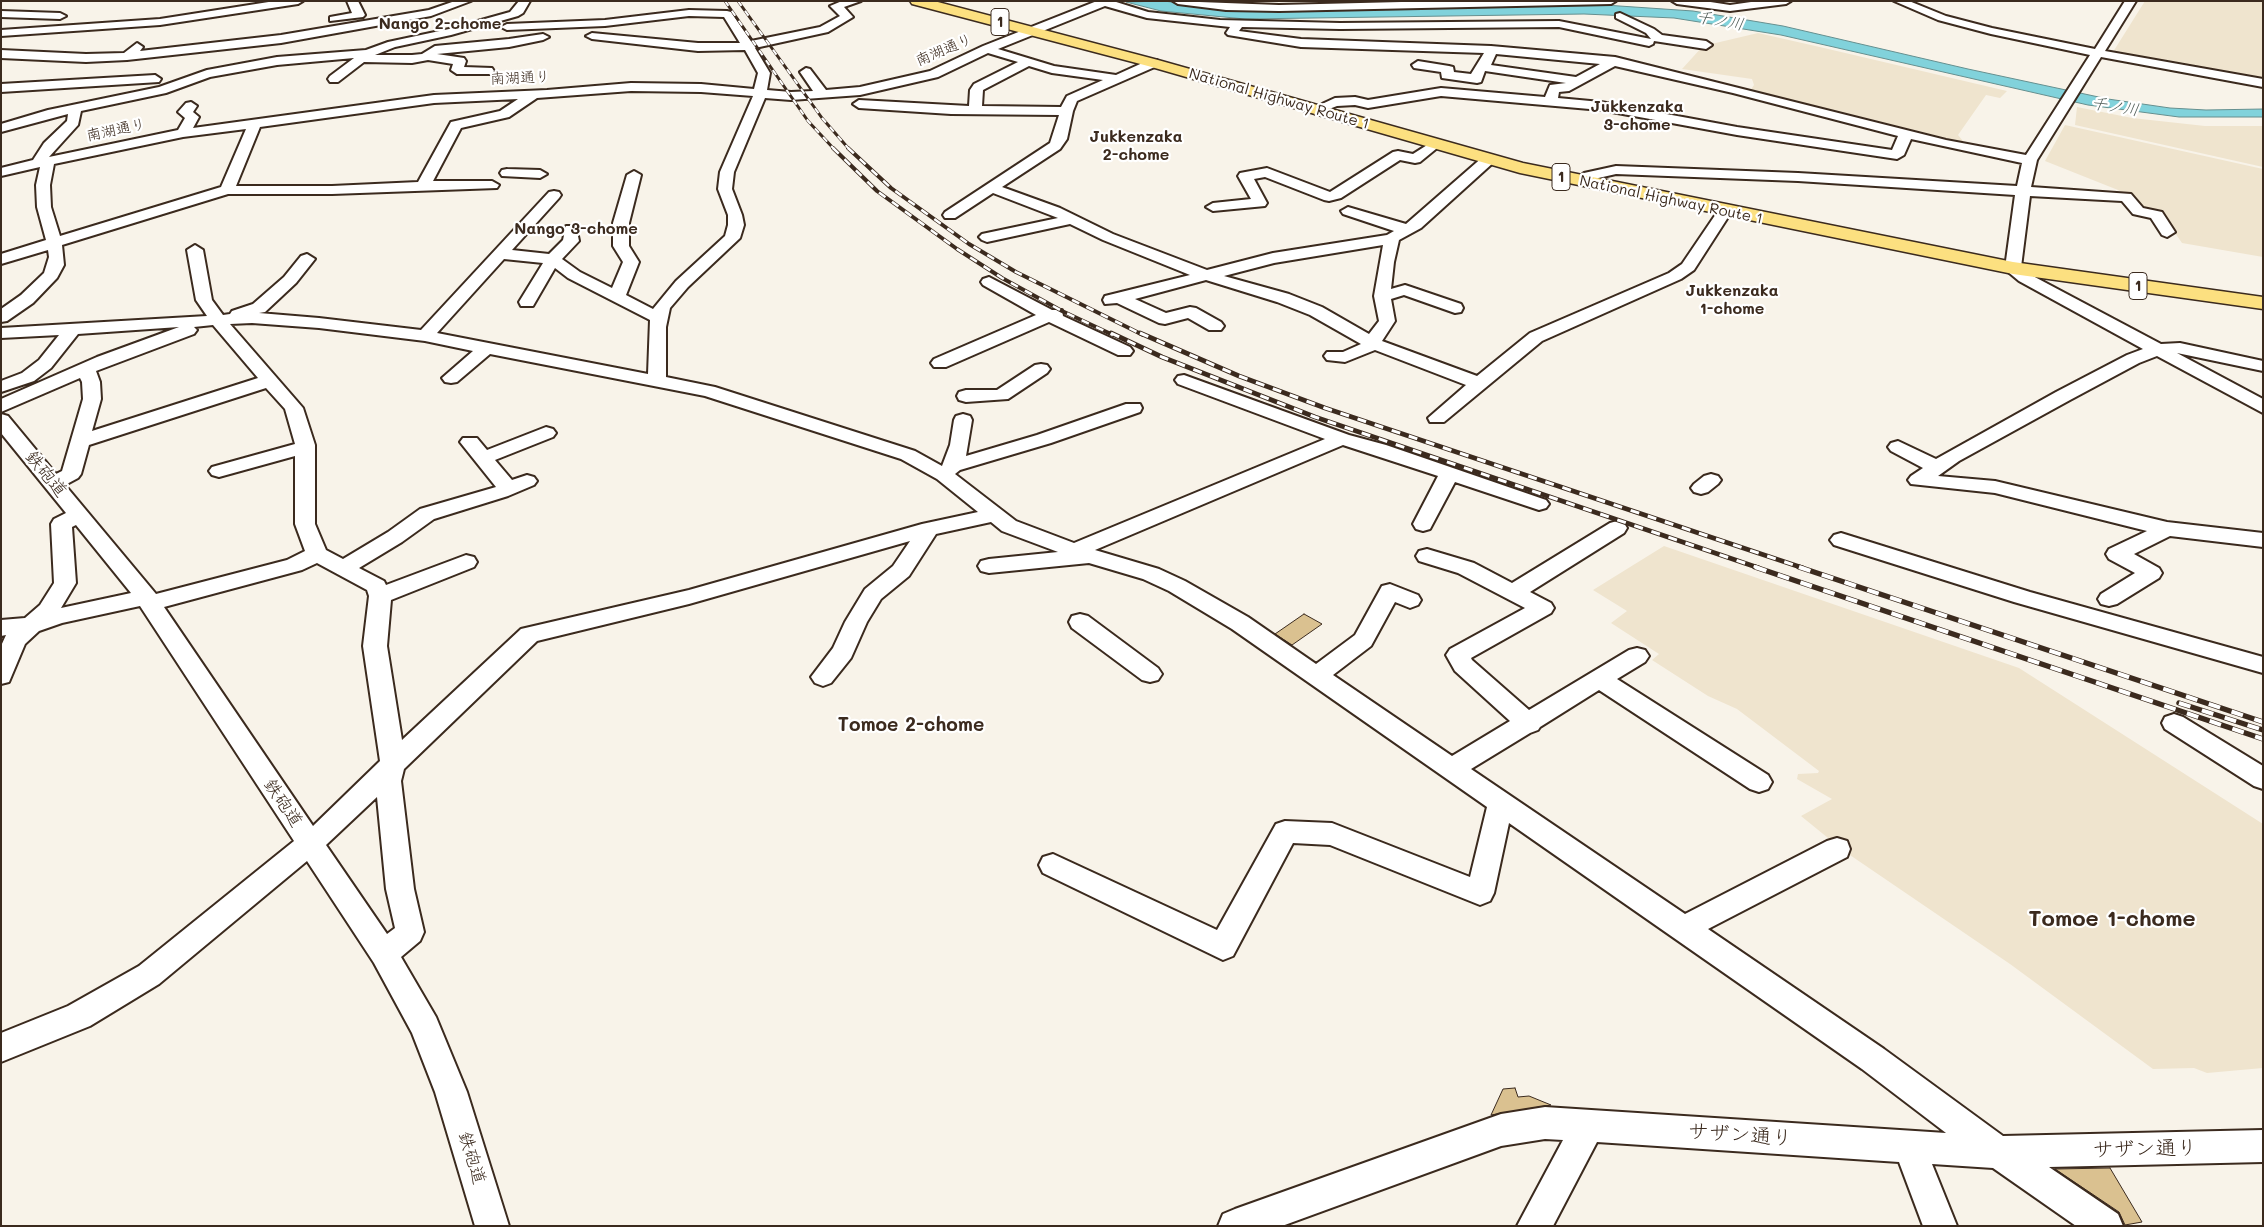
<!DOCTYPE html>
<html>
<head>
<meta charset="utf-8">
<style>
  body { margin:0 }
  #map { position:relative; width:2264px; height:1227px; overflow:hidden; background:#f8f3e9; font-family:Mali,sans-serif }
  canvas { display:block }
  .frame { position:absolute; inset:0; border:2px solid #3b2a1e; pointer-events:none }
</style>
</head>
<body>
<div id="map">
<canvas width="2264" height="1227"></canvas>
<div class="frame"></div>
</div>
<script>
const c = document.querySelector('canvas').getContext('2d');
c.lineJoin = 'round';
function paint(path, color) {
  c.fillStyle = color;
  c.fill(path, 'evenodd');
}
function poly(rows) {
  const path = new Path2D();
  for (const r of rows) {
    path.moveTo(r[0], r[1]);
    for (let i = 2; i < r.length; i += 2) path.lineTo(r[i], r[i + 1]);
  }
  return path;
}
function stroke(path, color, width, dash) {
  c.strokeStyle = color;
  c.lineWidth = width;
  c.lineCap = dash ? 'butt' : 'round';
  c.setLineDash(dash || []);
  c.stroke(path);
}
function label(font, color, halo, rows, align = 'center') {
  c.font = font + ' Mali,"Klee One",sans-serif';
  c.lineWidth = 4.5;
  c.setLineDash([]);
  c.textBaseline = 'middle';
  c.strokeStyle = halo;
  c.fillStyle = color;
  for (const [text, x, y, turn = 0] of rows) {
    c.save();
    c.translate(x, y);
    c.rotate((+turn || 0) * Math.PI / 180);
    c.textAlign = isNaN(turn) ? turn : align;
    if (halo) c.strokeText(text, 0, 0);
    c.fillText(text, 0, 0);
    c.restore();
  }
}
paint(poly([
  [2145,1,2263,1,2263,79,2113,52],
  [1758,33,1824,48,2007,91,2000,98,1986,95,1958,135,1963,141,1960,145,1750,91,1754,85,1752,79,1682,69,1703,46],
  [2077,107,2132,118,2205,126,2263,126,2263,167,2075,125],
  [2065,125,2263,169,2263,257,2182,243,2162,214,2147,211,2118,190,2045,161],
  [1664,546,2019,668,2263,824,2263,1068,2207,1073,2194,1068,2153,1069,2010,964,1844,851,1801,816,1832,799,1797,779,1798,774,1818,773,1819,771,1737,709,1708,696,1652,660,1659,654,1611,623,1627,611,1593,590]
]), '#efe4ce');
const water = poly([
  [1164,1,1214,8,1590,4,1693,11,1783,26,1968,69,2108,99,2170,108,2206,110,2263,109,2263,117,2179,117,2088,105,1781,35,1674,18,1584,14,1245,19,1161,11,1126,2,1164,1]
]);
paint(water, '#81d2db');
stroke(water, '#658f8f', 1);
const building = poly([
  [1304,614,1322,624,1292,645,1275,634,1304,614],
  [1515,1088,1518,1097,1529,1096,1551,1105,1491,1115,1503,1089,1515,1088],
  [2110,1168,2142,1222,2125,1225,2119,1212,2055,1169,2110,1168]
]);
paint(building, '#dac190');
stroke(building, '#3b2a1e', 1);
const minor = poly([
  [275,1,303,1,298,4,160,25,1,36,1,30,160,19,275,1],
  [347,1,358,1,365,15,363,17,330,21,330,17,352,13,347,1],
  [455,1,471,1,431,16,281,43,127,60,86,62,1,58,1,50,86,54,124,53,137,43,143,47,140,51,281,35,429,10,455,1],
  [519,1,530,1,523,13,518,16,451,35,395,47,375,55,412,55,422,54,435,46,509,39,543,34,549,37,543,40,509,47,437,54,464,58,466,61,464,67,492,68,494,71,492,74,457,74,451,70,453,64,428,60,412,63,364,62,338,82,330,82,328,79,330,76,354,58,277,65,210,77,166,93,81,111,78,125,49,157,178,130,185,118,178,112,186,103,191,102,197,106,193,112,199,117,193,128,434,95,547,90,631,83,701,84,754,89,758,73,745,50,698,51,592,39,586,36,592,33,698,43,740,43,724,17,689,16,605,26,507,30,501,27,507,24,605,20,689,10,727,11,731,12,751,41,820,27,840,16,830,6,842,1,861,1,844,7,853,17,828,32,755,48,770,73,767,90,791,92,813,91,800,72,806,68,810,69,826,90,860,87,930,71,983,46,1097,1,1113,1,1148,12,1220,20,1340,23,1559,21,1651,39,1646,33,1616,18,1616,14,1620,13,1654,29,1662,35,1706,41,1712,45,1706,49,1654,41,1653,44,1649,46,1559,27,1340,29,1242,27,1239,31,1301,39,1491,46,1615,57,1946,140,2026,155,2090,55,1991,34,1938,20,1894,1,1909,1,1946,16,1992,28,2095,49,2125,1,2136,1,2105,51,2263,79,2263,87,2101,57,2037,160,2031,187,2131,194,2143,208,2162,212,2175,232,2167,237,2162,235,2151,218,2133,214,2122,201,2030,196,2021,267,2031,275,2161,344,2180,343,2263,361,2263,371,2177,353,2263,399,2263,413,2157,356,2139,363,2070,400,1959,461,1938,476,1995,481,2167,522,2263,533,2263,547,2170,536,2134,554,2159,568,2162,573,2159,578,2117,604,2109,606,2101,604,2098,599,2101,594,2135,573,2109,559,2106,554,2109,549,2147,531,1995,493,1911,484,1908,480,1911,476,1923,468,1891,451,1888,447,1891,443,1898,441,1936,459,2056,392,2127,355,2143,349,2019,281,2007,271,2005,268,2015,195,1798,181,1616,174,1594,179,1581,185,1574,181,1584,173,1616,166,1798,173,2017,186,2022,163,1911,139,1904,155,1897,159,1737,135,1601,110,1441,96,1368,108,1355,105,1337,106,1316,114,1309,110,1335,98,1355,97,1368,100,1441,88,1545,97,1550,85,1566,83,1485,71,1481,82,1477,83,1442,78,1441,72,1414,68,1412,65,1418,61,1449,66,1453,67,1454,72,1471,74,1484,53,1301,47,1228,35,1226,33,1230,27,1147,18,1105,6,998,49,1054,66,1116,75,1149,60,1157,60,1159,63,1157,66,1077,101,1073,111,1067,139,1060,149,1002,187,1060,208,1113,234,1207,270,1273,253,1387,235,1394,231,1343,214,1341,211,1348,207,1406,224,1484,156,1494,156,1496,159,1494,162,1421,228,1399,240,1394,262,1391,289,1405,285,1411,287,1461,304,1463,308,1461,312,1455,313,1404,295,1391,299,1395,321,1382,341,1477,376,1530,333,1669,273,1682,264,1720,208,1730,208,1732,211,1694,270,1681,279,1542,341,1444,422,1430,422,1428,418,1466,385,1375,350,1345,362,1327,360,1324,356,1327,352,1343,352,1361,344,1310,315,1277,302,1206,280,1135,299,1166,313,1190,307,1196,308,1221,322,1224,326,1221,330,1209,330,1188,318,1165,324,1159,323,1117,303,1105,304,1103,300,1105,296,1190,275,1103,240,1070,224,987,242,982,240,979,237,982,234,1058,218,993,193,955,218,945,218,943,215,945,212,1050,143,1059,115,951,114,859,108,853,104,859,100,969,106,970,90,974,84,1018,62,988,53,938,77,860,95,791,100,765,98,734,172,732,189,742,215,744,225,740,238,688,287,670,308,666,327,666,377,715,387,915,451,942,466,950,445,954,420,956,416,963,414,970,416,972,420,966,456,1037,435,1126,404,1140,404,1142,408,1140,412,1051,443,960,470,955,474,1016,521,1074,543,1325,439,1178,384,1175,380,1178,376,1184,375,1349,435,1386,445,1546,500,1549,504,1546,508,1539,510,1455,482,1430,529,1423,531,1416,529,1413,524,1438,476,1343,445,1095,550,1159,569,1185,581,1248,617,1316,664,1355,635,1382,586,1390,584,1418,595,1421,600,1418,605,1410,608,1395,602,1371,646,1333,675,1452,756,1510,721,1455,671,1446,655,1450,649,1525,608,1458,573,1419,561,1416,556,1419,551,1427,549,1474,563,1512,583,1610,523,1617,521,1624,523,1627,528,1624,533,1530,592,1551,603,1554,608,1551,613,1471,658,1472,660,1529,710,1629,650,1637,648,1645,650,1649,656,1645,662,1617,679,1768,775,1772,782,1768,789,1759,792,1750,789,1599,690,1540,727,1538,730,1530,733,1471,769,1685,914,1827,841,1837,838,1847,841,1850,849,1847,857,1708,929,1884,1049,2003,1136,2263,1130,2263,1162,2049,1167,2118,1214,2123,1226,2076,1226,1993,1168,1932,1164,1957,1226,1923,1226,1899,1162,1597,1142,1553,1226,1517,1226,1563,1140,1545,1139,1501,1146,1282,1226,1218,1226,1223,1214,1235,1209,1501,1114,1545,1107,1946,1133,1862,1069,1509,823,1494,893,1490,901,1480,905,1330,845,1293,843,1233,956,1223,960,1043,873,1039,865,1043,857,1053,854,1217,930,1276,824,1285,821,1332,823,1470,877,1487,807,1232,629,1169,591,1143,579,1089,563,989,573,981,571,978,566,981,561,989,559,1058,552,1002,531,991,522,936,534,909,576,881,599,867,622,851,658,831,683,823,686,815,683,811,677,833,648,845,622,865,589,893,566,910,541,689,604,537,641,404,769,401,781,414,889,424,932,420,941,401,957,436,1017,467,1092,509,1226,475,1226,435,1092,412,1033,374,963,307,861,159,984,90,1026,1,1062,1,1033,68,1006,139,966,294,841,140,606,62,623,39,631,25,644,9,682,1,684,1,646,6,635,1,636,1,620,25,618,40,605,54,583,51,524,54,519,66,513,1,433,1,414,8,416,56,474,62,471,83,399,82,382,80,378,1,412,1,399,97,357,179,327,78,334,51,368,34,381,1,392,1,381,22,373,39,360,59,335,1,338,1,328,207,316,196,300,187,250,195,245,203,250,212,300,223,315,230,314,232,311,253,304,284,277,301,256,307,254,315,259,296,283,265,312,259,313,319,318,421,330,549,192,554,191,559,192,561,195,559,198,512,250,549,254,563,240,566,226,576,226,579,241,562,259,580,272,612,288,623,262,613,246,613,223,627,175,634,171,641,175,629,223,629,246,639,262,626,295,653,309,676,281,725,236,728,225,728,215,718,189,720,172,753,96,701,92,631,91,537,98,509,117,461,128,433,181,492,181,499,185,497,188,332,194,228,194,62,245,64,265,57,278,33,303,7,321,1,322,1,309,21,295,44,273,49,257,48,250,1,264,1,254,46,240,37,207,36,185,40,167,1,176,1,168,33,160,44,143,67,121,68,114,1,132,1,124,48,110,159,87,207,70,277,57,366,50,388,42,449,29,510,12,519,1],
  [1496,54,1600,64,1576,77,1491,65,1496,54],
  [1029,66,1052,73,1103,80,1067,96,1061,107,982,106,983,90,1029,66],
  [1615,66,1733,93,1898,136,1892,150,1737,127,1601,102,1558,98,1559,92,1569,91,1615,66],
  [518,99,500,111,451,122,418,182,332,186,236,186,260,127,434,103,518,99],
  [246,129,221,187,60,236,51,207,50,185,54,164,183,137,246,129],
  [1383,245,1374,296,1379,321,1369,334,1322,307,1289,294,1224,276,1274,263,1383,245],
  [504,259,543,263,519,302,521,306,533,306,555,268,568,278,650,320,648,374,437,333,504,259],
  [252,323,319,328,425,341,473,351,442,378,445,382,451,383,457,382,490,354,705,396,901,459,937,479,978,512,922,524,689,590,521,629,402,740,387,646,391,600,474,567,477,562,474,557,466,555,386,585,384,581,359,568,402,542,434,519,508,496,534,485,537,481,534,477,527,475,512,480,495,460,553,437,556,433,553,429,546,427,487,450,477,438,463,438,460,442,496,487,420,509,388,532,343,559,326,550,315,524,315,445,303,408,230,324,252,323],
  [213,325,258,378,92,431,101,399,100,382,96,371,194,334,197,330,194,327,213,325],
  [266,388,285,409,295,444,212,467,209,471,212,475,219,477,295,456,295,524,305,551,287,560,156,594,65,485,78,478,81,474,89,445,266,388],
  [76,525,131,593,61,608,76,583,72,527,76,525],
  [317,563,367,590,369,596,363,646,380,761,313,826,164,607,302,570,317,563],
  [377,797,386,889,395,928,387,934,326,845,377,797],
  [1173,1,1279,5,1442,1,1616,1,1611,4,1279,11,1226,10,1178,4,1173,1],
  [1672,1,1704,1,1730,5,1758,1,1791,1,1786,4,1730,11,1677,4,1672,1],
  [1,11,60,13,66,16,60,19,1,17,1,11],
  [155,75,161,79,159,82,1,92,1,84,155,75],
  [1435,140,1442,144,1420,162,1415,163,1400,160,1341,198,1329,201,1324,200,1265,177,1254,179,1267,203,1265,206,1213,211,1206,207,1213,203,1251,199,1238,176,1240,173,1267,168,1330,192,1393,152,1398,151,1413,154,1435,140],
  [507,169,540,170,547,174,540,178,502,176,500,173,502,170,507,169],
  [989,277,1052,310,1062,310,1063,316,1130,347,1133,351,1130,355,1118,355,1049,322,946,367,934,367,931,363,934,359,1036,315,983,285,981,282,983,279,989,277],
  [1041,364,1047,365,1050,369,1047,373,1008,399,966,402,959,400,957,396,959,392,966,390,997,390,1035,365,1041,364],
  [1711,474,1718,476,1721,480,1718,484,1708,492,1701,494,1694,492,1691,488,1694,484,1704,476,1711,474],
  [1841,533,2030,592,2263,657,2263,673,2014,602,1834,545,1830,540,1834,535,1841,533],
  [1080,614,1088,616,1158,668,1162,674,1158,680,1150,682,1142,680,1072,628,1069,622,1072,616,1080,614],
  [2174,714,2183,717,2263,766,2263,789,2254,786,2165,729,2162,723,2165,717,2174,714]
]);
const highway = poly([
  [910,1,934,1,1158,60,1523,163,2013,262,2263,297,2263,309,2013,274,1520,173,1148,66,912,4,910,1]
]);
stroke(minor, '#3b2a1e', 4);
stroke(highway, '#3b2a1e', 3);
paint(minor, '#fff');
paint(highway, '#fce080');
const railFar3 = poly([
  [725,1,808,121,834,149],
  [738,1,822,118,849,149]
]);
const railFar2 = poly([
  [833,148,877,191,957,249,1002,278,1062,311,1113,335],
  [848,148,891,188,969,244,1016,272,1143,335]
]);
const railFar1 = poly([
  [1111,333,1162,357,1315,417,1759,568],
  [1140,333,1239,376,1325,408,1803,568]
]);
const rail = poly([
  [1755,567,2263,739],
  [1799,567,2263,722],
  [2179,703,2263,730]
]);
stroke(railFar3, '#3b2a1e', 3);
stroke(railFar2, '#3b2a1e', 4);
stroke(railFar1, '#3b2a1e', 5);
stroke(rail, '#3b2a1e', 5.5);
stroke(railFar3, '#fff', 2, [6]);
stroke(railFar2, '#fff', 2.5, [8]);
stroke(railFar1, '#fff', 3, [9]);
stroke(rail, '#fff', 4, [12]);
label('15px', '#3b2a1e', '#fff', [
  ["南湖通り",944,50,-23],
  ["南湖通り",520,78,-2],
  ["National Highway Route 1",1279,99,16],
  ["南湖通り",116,130,-12],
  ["National Highway Route 1",1671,200,12]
]);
label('italic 16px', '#505c57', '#fff', [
  ["千ノ川",1720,21,10],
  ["千ノ川",2115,107,9]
]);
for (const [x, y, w] of [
  [1000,22,18],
  [1561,177,18],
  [2138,286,18]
]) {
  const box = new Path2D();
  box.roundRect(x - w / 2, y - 13.5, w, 27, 4);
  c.fillStyle = '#fff';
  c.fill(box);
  stroke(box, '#3b2a1e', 1);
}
label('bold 16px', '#3b2a1e', null, [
  ["1",1000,22],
  ["1",1561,177],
  ["1",2138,286]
]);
label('bold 16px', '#3b2a1e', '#fff', [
  ["Nango 2-chome",440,24],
  ["Jukkenzaka",1637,107],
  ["3-chome",1637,125],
  ["Jukkenzaka",1136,137],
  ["2-chome",1136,155],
  ["Nango 3-chome",576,229],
  ["Jukkenzaka",1732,291],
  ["1-chome",1732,309]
]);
label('18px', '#3b2a1e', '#fff', [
  ["鉄砲道",46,474,50],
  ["鉄砲道",283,803,56],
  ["鉄砲道",472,1158,73]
]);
label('bold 19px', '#3b2a1e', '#fff', [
  ["Tomoe 2-chome",911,725]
]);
label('21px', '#3b2a1e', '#fff', [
  ["サザン通り",1740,1135,4],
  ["サザン通り",2145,1149,-1]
]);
label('bold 22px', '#3b2a1e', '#fff', [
  ["Tomoe 1-chome",2112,919]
]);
</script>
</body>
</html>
